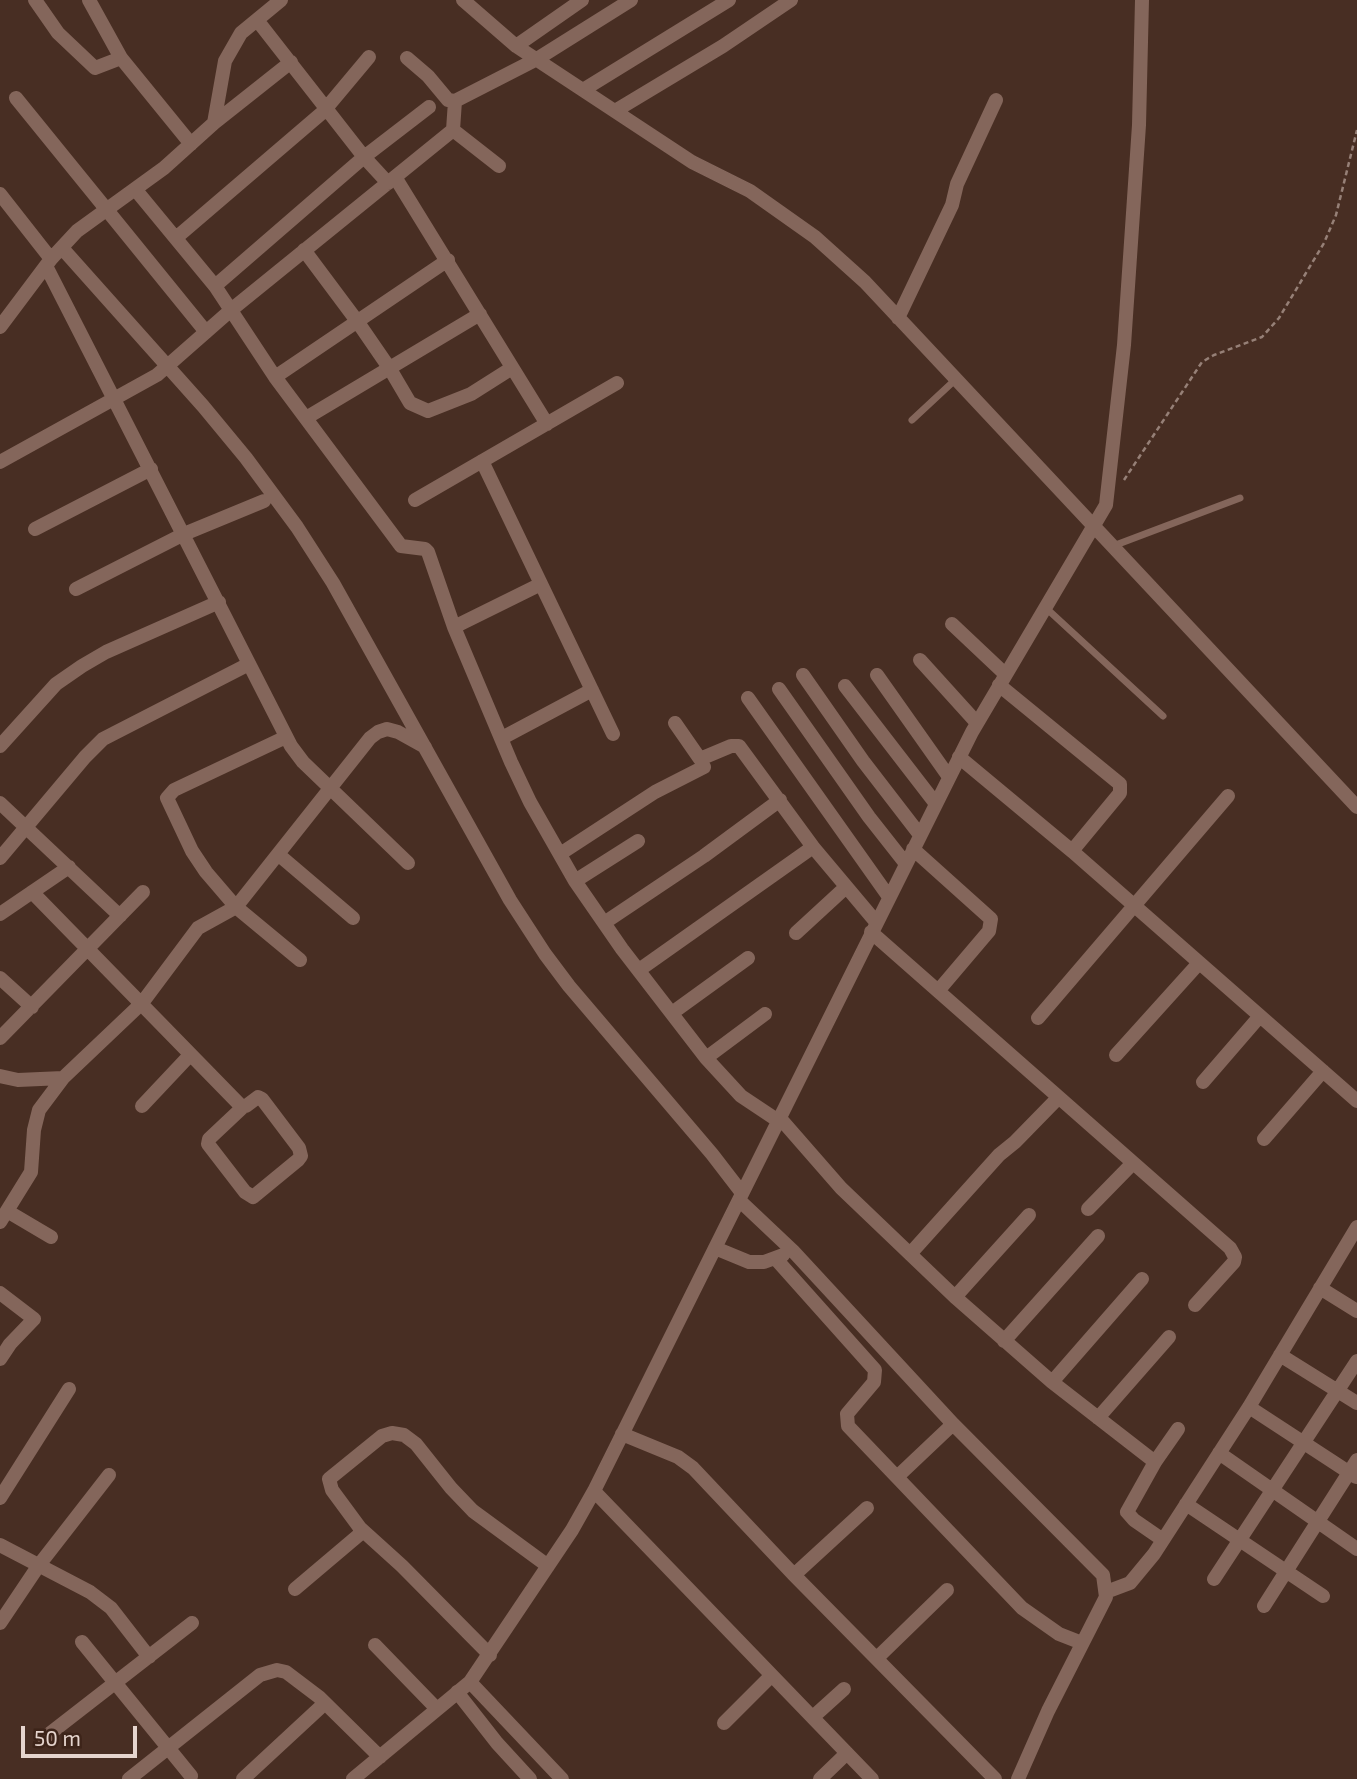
<!DOCTYPE html>
<html>
<head>
<meta charset="utf-8">
<style>
  body { margin:0 }
  #map { position:relative; width:1357px; height:1779px; overflow:hidden; background:#482e23; font-family:"Exo 2",sans-serif }
  canvas { display:block }
  .scale { position:absolute; left:21px; top:1726px; width:116px; height:32px; box-sizing:border-box; border:4px solid #e6d5ce; border-top:0; padding-left:9px; font-size:21px; line-height:24px; white-space:nowrap; color:#e6d5ce; -webkit-text-stroke:5px #3d2419; paint-order:stroke }
</style>
</head>
<body>
<div id="map">
<canvas width="1357" height="1779"></canvas>
<div class="scale">50 m</div>
</div>
<script>
const c = document.querySelector('canvas').getContext('2d');
c.lineJoin = 'round';
function poly(rows) {
  const path = new Path2D();
  for (const r of rows) {
    path.moveTo(r[0], r[1]);
    for (let i = 2; i < r.length; i += 2) path.lineTo(r[i], r[i + 1]);
  }
  return path;
}
function stroke(path, color, width, dash) {
  c.strokeStyle = color;
  c.lineWidth = width;
  c.lineCap = dash ? 'butt' : 'round';
  c.setLineDash(dash || []);
  c.stroke(path);
}
stroke(poly([
  [1124,480,1202,362,1214,355,1262,337,1279,318,1324,243,1336,215,1357,130]
]), '#968077', 2.5, [5, 3.5]);
stroke(poly([
  [912,420,955,380],
  [1113,546,1240,498],
  [1046,608,1163,716]
]), '#84665b', 7);
stroke(poly([
  [35,0,58,33,95,68,121,58],
  [89,0,121,58,191,144],
  [463,0,516,46,692,162,750,191,815,237,865,282,1357,807],
  [257,20,364,157,388,183],
  [516,46,582,0],
  [407,58,428,76,448,100,455,101,537,59,631,0],
  [583,90,729,0],
  [16,98,206,332],
  [455,101,453,130,499,166],
  [615,111,723,46,791,0],
  [214,123,291,62],
  [395,177,547,424],
  [135,189,215,286,275,377,401,546,425,549,428,552,454,627,511,762,530,802,575,881,622,949,706,1058,741,1096,777,1120],
  [0,194,51,259],
  [177,237,323,112,369,57],
  [62,248,203,406,246,458,297,527,333,583,510,900,545,954,569,986,712,1154,742,1193],
  [304,250,357,321,390,369,410,403,428,411,471,394,512,368],
  [46,266,291,746,303,762,408,863],
  [215,286,364,157,429,107],
  [898,318,952,205,957,184,996,100],
  [0,327,51,259,77,231,164,168,214,123,225,61,241,33,281,0],
  [275,377,448,260],
  [306,418,480,314],
  [482,461,613,734],
  [0,462,157,375,231,310,453,130],
  [415,500,617,383],
  [35,529,151,469],
  [76,589,184,534,264,501],
  [952,624,1005,674],
  [454,627,541,584],
  [920,660,977,723],
  [803,675,863,761,920,835],
  [877,675,949,777],
  [999,685,1120,784,1120,793,1072,851],
  [845,686,936,804],
  [779,689,869,817,906,864],
  [748,698,889,897],
  [675,723,700,759,731,746,739,746,813,847,876,922],
  [286,737,174,790,167,798,192,851,206,872,236,907,300,960],
  [502,738,592,690],
  [0,746,56,684,82,666,106,652,219,602],
  [959,757,1072,851,1357,1101],
  [0,803,120,916],
  [913,849,991,919,989,931,938,991],
  [560,854,655,792,704,767],
  [279,855,353,918],
  [0,858,85,757,103,739,249,664],
  [575,881,638,841],
  [32,892,241,1106,246,1106,258,1097,262,1099,299,1148,301,1156,298,1160,253,1197,245,1192,208,1144,209,1139,243,1107],
  [0,914,69,867],
  [604,923,704,856,780,800],
  [871,932,1230,1248,1235,1257,1234,1262,1195,1305],
  [796,933,846,887],
  [639,970,813,847],
  [0,978,32,1007],
  [672,1013,748,958],
  [1038,1018,1228,796],
  [0,1038,143,892],
  [1116,1055,1199,963],
  [706,1058,765,1014],
  [0,1076,18,1080,63,1078],
  [1203,1082,1260,1016],
  [142,1106,190,1055],
  [779,1117,841,1188,955,1297,1052,1382,1155,1462],
  [1264,1139,1323,1071],
  [739,1200,793,1251,953,1424,1103,1575,1106,1597,1048,1711,1018,1779],
  [1088,1209,1132,1164],
  [7,1211,51,1237],
  [0,1222,31,1172,34,1130,39,1110,63,1078,142,1003,198,928,236,907,370,738,378,732,387,729,398,732,425,747],
  [715,1248,749,1262,764,1262,783,1255],
  [910,1254,999,1155,1015,1142,1058,1098],
  [775,1258,875,1370,874,1382,847,1414,848,1426,1022,1608,1059,1634,1082,1643],
  [1320,1288,1357,1311],
  [0,1293,34,1319,10,1344,0,1359],
  [955,1297,1029,1215],
  [1004,1341,1098,1236],
  [1280,1355,1357,1403],
  [1052,1382,1142,1279],
  [1249,1407,1356,1477],
  [1098,1418,1169,1337],
  [622,1434,678,1457,693,1468,794,1575,995,1779],
  [1219,1453,1357,1549],
  [897,1477,953,1424],
  [594,1491,872,1779],
  [0,1498,69,1389],
  [1186,1504,1323,1596],
  [360,1528,402,1566,490,1655],
  [1163,1540,1134,1520,1127,1512,1155,1462,1178,1429],
  [0,1545,90,1592,111,1608,149,1657],
  [794,1575,867,1508],
  [1214,1579,1357,1361],
  [295,1589,360,1534,360,1528,332,1490,329,1479,382,1436,392,1433,404,1435,416,1444,451,1488,473,1511,548,1566],
  [1106,1592,1130,1583,1154,1554,1249,1407,1357,1227],
  [1264,1606,1357,1460],
  [0,1623,39,1565,109,1475],
  [82,1642,191,1776],
  [375,1645,437,1709],
  [877,1658,947,1590],
  [470,1682,562,1779],
  [457,1692,497,1743,530,1779],
  [813,1717,844,1689],
  [724,1723,771,1676],
  [44,1738,192,1623],
  [129,1779,260,1675,277,1670,286,1672,319,1697,380,1757],
  [243,1779,325,1703],
  [353,1779,470,1682,572,1530,594,1491,972,732,1106,505,1124,345,1139,125,1142,0],
  [820,1779,847,1753]
]), '#84665b', 14);
</script>
</body>
</html>
